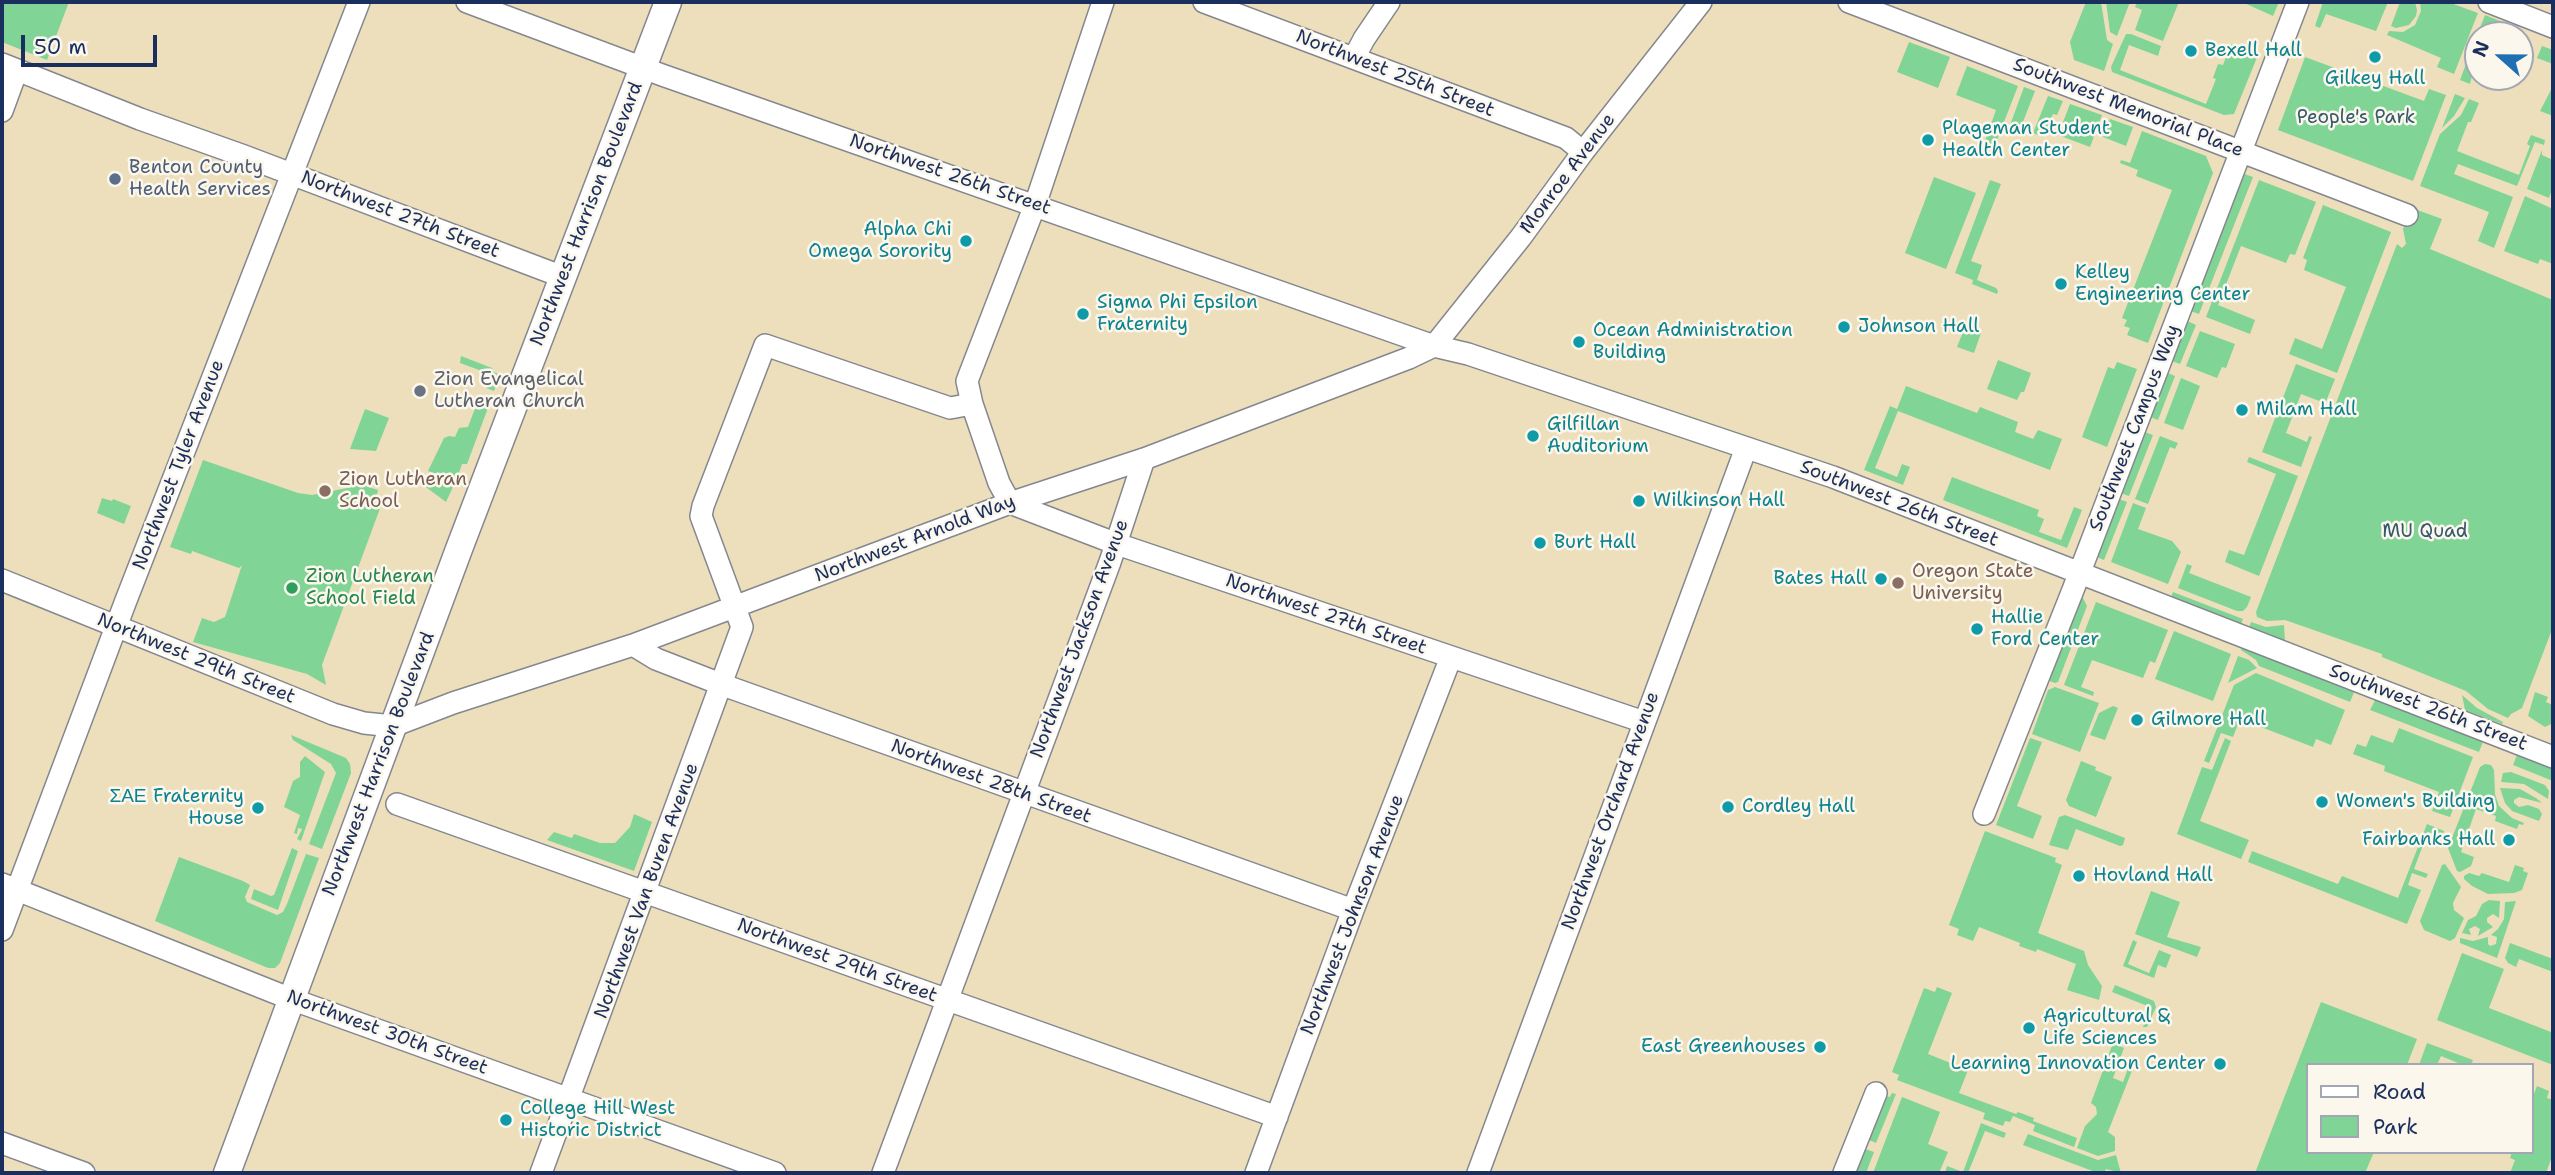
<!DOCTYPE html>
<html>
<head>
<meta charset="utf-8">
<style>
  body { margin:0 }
  #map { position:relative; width:2555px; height:1175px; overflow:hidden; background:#eddfbc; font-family:"Shantell Sans",sans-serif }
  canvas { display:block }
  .frame { position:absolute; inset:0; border:4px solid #1b2f5e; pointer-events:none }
  .legend { position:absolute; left:2306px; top:1063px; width:228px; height:91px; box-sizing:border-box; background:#fbf7ec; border:2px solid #a1a7b3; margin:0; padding:9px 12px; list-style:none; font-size:21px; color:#1b2f5e }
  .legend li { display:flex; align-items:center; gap:14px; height:35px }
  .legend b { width:35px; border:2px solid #a1a7b3 }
  .north { position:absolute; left:2464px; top:21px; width:70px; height:70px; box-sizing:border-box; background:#fbf7ec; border:2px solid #a1a7b3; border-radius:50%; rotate:291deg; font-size:19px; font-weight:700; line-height:28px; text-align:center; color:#1b2f5e }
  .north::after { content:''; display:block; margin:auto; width:24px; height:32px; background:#1f6fb2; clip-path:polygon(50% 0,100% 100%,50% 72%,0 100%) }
  .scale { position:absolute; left:21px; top:35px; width:136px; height:32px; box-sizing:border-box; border:4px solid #1b2f5e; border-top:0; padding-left:9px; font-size:21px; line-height:24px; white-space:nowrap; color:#1b2f5e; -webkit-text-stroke:5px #fbf7ec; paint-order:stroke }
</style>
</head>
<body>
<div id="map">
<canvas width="2555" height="1175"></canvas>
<div class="frame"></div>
<ul class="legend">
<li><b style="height:9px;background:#fff"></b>Road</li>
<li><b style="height:19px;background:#80d496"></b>Park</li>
</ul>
<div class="north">N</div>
<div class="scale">50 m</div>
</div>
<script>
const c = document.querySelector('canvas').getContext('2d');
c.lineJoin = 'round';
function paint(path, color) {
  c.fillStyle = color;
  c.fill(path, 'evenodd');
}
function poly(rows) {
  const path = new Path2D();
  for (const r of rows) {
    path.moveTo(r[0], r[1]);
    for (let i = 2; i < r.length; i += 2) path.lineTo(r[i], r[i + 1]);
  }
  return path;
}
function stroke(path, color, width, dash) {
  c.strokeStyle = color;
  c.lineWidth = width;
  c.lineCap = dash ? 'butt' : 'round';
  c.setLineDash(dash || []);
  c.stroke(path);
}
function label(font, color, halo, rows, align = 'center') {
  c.font = font + ' "Shantell Sans",sans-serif';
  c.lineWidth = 5;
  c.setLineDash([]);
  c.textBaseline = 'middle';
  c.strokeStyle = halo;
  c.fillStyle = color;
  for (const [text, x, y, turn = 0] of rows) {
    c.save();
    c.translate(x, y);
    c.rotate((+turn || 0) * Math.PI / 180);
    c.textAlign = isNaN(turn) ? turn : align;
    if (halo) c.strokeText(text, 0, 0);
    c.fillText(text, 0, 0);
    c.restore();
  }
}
paint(poly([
  [2,2,69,2,47,60,2,42],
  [2086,2,2101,2,2107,40,2113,44,2104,71,2074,60,2070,42],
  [2106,2,2130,2,2117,36,2110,32],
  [2137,2,2179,2,2163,41,2135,30,2142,10,2135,7],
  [2242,2,2279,2,2273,16],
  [2323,2,2388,2,2376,31,2326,14,2320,28,2315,26],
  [2400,2,2415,2,2417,10,2416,16,2409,25,2396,28,2391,26],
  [2420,2,2448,2,2478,13,2454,74,2437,67,2441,58,2387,35,2389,31,2403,32,2415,25,2421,11],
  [2485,15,2515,27,2514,35,2478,35,2478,46,2476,38],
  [2126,34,2131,34,2161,46,2158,56,2129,45,2120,70,2206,104,2216,79,2213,78,2218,64,2223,65,2231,44,2237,46,2233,55,2238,58,2242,48,2258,55,2234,114,2224,115,2112,72,2111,67],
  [1909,42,1950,57,1938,88,1897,72],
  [2473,45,2475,64,2470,84,2460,80],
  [2542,46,2553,50,2553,64,2537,58],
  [2305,57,2424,101,2429,89,2446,95,2413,181,2278,130],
  [1967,66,2018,86,1993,150,1983,146,1996,110,1956,95],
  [2553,86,2553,116,2540,111],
  [2024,87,2035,91,2019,132,2009,128],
  [2455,94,2465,98,2454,116,2442,128],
  [2048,96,2063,101,2057,115,2053,114,2043,137,2033,133],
  [2469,99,2479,103,2471,122,2468,122,2457,151,2519,175,2530,146,2527,144,2531,135,2545,140,2544,145,2535,142,2517,186,2458,164,2454,174,2513,197,2494,248,2478,241,2489,212,2420,186,2440,134,2461,115],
  [2070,104,2102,115,2090,147,2058,135],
  [2110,119,2133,127,2126,146,2103,137],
  [2142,131,2206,156,2213,173,2148,343,2127,335,2130,328,2124,326,2127,320,2122,318,2172,190,2136,176,2138,170,2120,163,2121,160,2130,163],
  [2542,150,2542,155,2553,160,2553,187,2549,198,2527,189],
  [2242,173,2253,177,2199,314,2188,310],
  [1934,177,1976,193,1946,269,1905,253],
  [1990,180,2001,184,1971,261,1982,265,1977,280,1996,288,1998,291,1997,294,1972,284,1973,280,1955,273],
  [2259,180,2316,202,2295,255,2290,254,2286,263,2241,246,2218,305,2255,320,2250,334,2206,317],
  [2525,196,2553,209,2553,264,2540,259,2538,264,2504,251],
  [2323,205,2391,232,2337,373,2289,354,2295,338,2322,349,2346,287,2304,270,2307,260,2303,258],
  [2412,208,2442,219,2430,249,2553,300,2553,627,2522,708,2511,714,2508,718,2488,709,2466,691,2382,657,2382,654,2285,620,2267,621,2257,617,2256,612,2397,244,2402,248,2406,244,2403,229],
  [2185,320,2196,325,2180,364,2169,360],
  [1965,327,1981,333,1974,353,1957,347],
  [2200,331,2235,344,2226,368,2222,367,2217,378,2186,366],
  [461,356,492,368,494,372,500,375,494,391,486,388,487,385,480,381,482,371,460,363],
  [1998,360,2031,373,2024,392,2021,392,2017,400,1987,389],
  [2117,362,2137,369,2107,447,2082,437,2108,367,2114,369],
  [2296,364,2335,379,2323,409,2320,408,2322,402,2301,394,2286,433,2307,442,2309,436,2312,437,2301,467,2262,452],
  [2165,372,2175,376,2158,420,2148,416],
  [2181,378,2200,386,2183,430,2164,423],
  [1906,386,1977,413,1980,407,2018,422,2015,432,2033,439,2038,430,2062,439,2050,470,1898,411,1875,468,1897,477,1902,464,1910,467,1903,485,1864,470,1890,406,1897,409],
  [484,397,491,400,467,464,462,464,456,481,428,471,444,438,449,436,455,437,459,428,468,427,474,411],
  [365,409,389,418,376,451,350,449],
  [2142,431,2153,435,2129,496,2118,492],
  [2160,436,2178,443,2175,449,2170,447,2148,504,2135,499],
  [2249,457,2298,476,2259,576,2225,562,2229,550,2244,555,2276,474,2247,462],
  [203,460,298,493,312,495,362,485,378,490,376,498,382,503,322,665,326,685,307,674,193,642,202,618,214,622,225,617,242,565,239,568,192,551,191,554,170,547],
  [426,477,453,487,446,502,423,485],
  [1952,477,2039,510,2037,516,2044,519,2039,532,2061,540,2074,507,2082,510,2067,548,1943,500],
  [102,498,112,501,113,499,131,506,124,524,97,513],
  [2116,498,2127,502,2104,560,2097,557],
  [2133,503,2146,508,2138,529,2172,541,2181,552,2168,584,2111,562],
  [2187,564,2192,566,2189,573,2251,597,2247,607,2243,611,2237,611,2178,588],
  [2173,592,2243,619,2241,624,2171,597],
  [2081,594,2087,606,2058,682,2055,683,2047,680],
  [2096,602,2168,630,2155,663,2150,661,2143,678,2092,660,2081,687,2094,692,2093,696,2064,685],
  [2251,622,2266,627,2284,625,2285,642,2249,628],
  [2174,631,2231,654,2213,701,2155,679],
  [2242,646,2355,690,2350,702,2259,666,2256,660,2241,650],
  [2238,656,2249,660,2257,668,2228,683],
  [2256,673,2345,710,2331,745,2316,739,2313,747,2240,719,2233,737,2221,733,2209,763,2204,761,2234,685],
  [2055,687,2099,703,2080,752,2032,734,2048,690],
  [2535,692,2548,697,2546,702,2553,705,2553,723,2545,727,2528,716],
  [2462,695,2477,708,2503,722,2502,724,2465,710],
  [2376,698,2484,739,2479,752,2370,710],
  [2113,706,2118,708,2105,740,2090,735,2099,713],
  [2399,728,2473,757,2450,817,2432,811,2439,792,2384,771,2385,766,2353,754,2357,744,2366,747,2371,735,2393,743],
  [291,735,346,758,350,764,351,773,322,849,309,844,336,773,331,764,293,740],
  [2030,738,2042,742,2017,806,2042,816,2033,839,1996,825],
  [2225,738,2231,741,2200,821,2249,840,2241,859,2177,834,2202,767,2212,770],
  [2518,752,2553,766,2553,781,2513,765],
  [305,756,325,772,301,841,297,839,302,829,298,828,297,834,294,833,300,815,284,807,293,781,300,777,300,762],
  [2081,761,2096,767,2095,770,2112,777,2096,817,2069,806,2066,800],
  [2485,764,2491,765,2494,770,2495,794,2499,806,2512,818,2524,823,2523,825,2519,824,2517,829,2495,821,2496,816,2476,809,2461,852,2474,857,2471,866,2460,872,2457,871,2448,848,2480,767],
  [2511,772,2545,785,2549,791,2548,799,2524,784,2501,782,2503,773],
  [2500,788,2520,789,2536,798,2542,803,2519,797,2514,800,2514,803,2519,807,2528,805,2539,809,2542,814,2539,821,2512,811,2505,803],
  [634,814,652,822,634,871,547,840,554,832,572,838,574,834,600,843,615,843,630,827],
  [2065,815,2125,838,2123,845,2120,846,2076,829,2068,850,2049,845,2059,817],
  [2427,824,2444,831,2442,837,2428,832,2414,869,2428,874,2426,878,2412,873,2408,885,2421,890,2407,924,2248,862,2252,851,2338,884,2342,876,2398,898],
  [1985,831,2056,858,2055,862,2062,865,2038,933,2084,951,2088,965,2102,986,2099,1000,2067,990,2076,964,2037,949,2036,952,2019,946,2020,943,1979,927,1973,941,1957,935,1959,929,1949,925],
  [292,848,298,851,278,910,251,899,254,889,271,896,274,895],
  [306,854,319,858,280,963,275,968,268,968,155,921,179,857,243,881,250,885,245,897,247,902,277,915,283,912,287,904],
  [2445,864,2461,887,2453,903,2454,910,2464,918,2455,938,2450,941,2424,930,2420,921,2442,865],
  [2515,865,2524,868,2523,871,2528,873,2522,890,2514,893,2488,894,2472,886,2464,879,2464,876,2469,873,2479,876,2482,873,2509,882],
  [2151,891,2180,902,2167,937,2201,947,2197,957,2135,934],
  [2489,900,2500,901,2499,918,2493,914,2487,918,2487,922,2493,927,2478,936,2480,929,2475,926,2469,929,2471,935,2462,933,2468,920,2476,916,2482,904],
  [2516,901,2497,958,2460,943,2460,938,2473,941,2488,937,2488,944,2490,946,2496,944,2497,937,2491,935,2498,929,2504,919,2505,902],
  [2133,940,2137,942,2128,964,2149,973,2159,950,2171,955,2166,968,2158,965,2154,978,2123,966],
  [2510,943,2553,959,2553,972,2519,959,2516,967,2508,963,2505,958],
  [2462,953,2504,969,2489,1008,2551,1032,2553,1027,2553,1065,2437,1020],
  [2115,985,2154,1001,2156,1007,2147,1027,2143,1027,2150,1007,2112,992],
  [1937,987,1952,993,1928,1054,1968,1070,1959,1093,2016,1114,2018,1112,2034,1118,2033,1121,2077,1138,2074,1147,2033,1131,2035,1125,2013,1116,2010,1122,2005,1121,2003,1126,1983,1119,1985,1113,1897,1080,1899,1075,1892,1072,1924,988,1935,992],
  [2321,1002,2417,1039,2407,1065,2308,1065,2308,1152,2374,1152,2365,1173,2255,1173],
  [2117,1032,2121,1033,2117,1045,2124,1048,2113,1078,2123,1082,2129,1066,2133,1068,2108,1132,2115,1137,2115,1151,2098,1156,2077,1148,2085,1126,2097,1114,2096,1107,2091,1103],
  [2427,1043,2473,1060,2471,1065,2463,1065,2441,1056,2437,1065,2419,1065],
  [2537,1086,2549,1091,2547,1098,2553,1100,2553,1154,2546,1173,2510,1173,2515,1160,2510,1158,2512,1152,2532,1152,2532,1099],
  [1892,1093,1896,1094,1876,1143,1869,1140,1886,1096,1890,1097],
  [1902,1097,1940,1112,1928,1144,1948,1152,1939,1173,1873,1173],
  [1981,1123,2006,1133,2004,1138,1985,1131,1968,1173,1945,1173,1947,1166,1963,1172],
  [2028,1134,2098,1160,2116,1155,2121,1173,2106,1169,2104,1173,2098,1173,2023,1145],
  [1865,1149,1874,1152,1866,1173,1856,1173]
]), '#80d496');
const minor = poly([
  [467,2,662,75,1434,346,1468,354,1833,477,2553,757],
  [1204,2,1566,138,1583,152],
  [1849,2,2407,215],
  [2489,2,2553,27],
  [1354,58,1364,39,1389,2],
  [2,64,140,119,244,156,563,277],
  [2,111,17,70],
  [1010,503,1117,544,1644,722],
  [1010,503,999,483,972,404,967,381,1035,205,1103,2],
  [2,580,333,714,364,723,393,726,453,703,633,645,1010,503,1144,459,1409,358,1434,346,1521,237,1583,152,1701,2],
  [633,645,656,659,723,685,1353,910],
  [397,804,1277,1117],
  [1984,814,2073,590,2298,2],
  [2,884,291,999,775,1173],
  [2,930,125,603,359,2],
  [2,1143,84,1173],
  [541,1173,742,627,701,516,703,506,765,345,950,408,972,404],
  [883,1173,1110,562,1144,459],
  [1256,1173,1353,910,1451,657],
  [1478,1173,1746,448],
  [1844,1173,1876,1093]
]);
const major = poly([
  [227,1173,459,549,668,2]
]);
stroke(minor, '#84878d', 24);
stroke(major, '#84878d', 29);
stroke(minor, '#fff', 21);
stroke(major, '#fff', 26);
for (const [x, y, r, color] of [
  [2191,51,7,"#0f9aa8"],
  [2375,57,7,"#0f9aa8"],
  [1928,140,7,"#0f9aa8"],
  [115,179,7,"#5c6f8a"],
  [966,241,7,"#0f9aa8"],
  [2061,284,7,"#0f9aa8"],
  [1083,314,7,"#0f9aa8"],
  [1844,327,7,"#0f9aa8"],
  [1579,342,7,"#0f9aa8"],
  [420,391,7,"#6b7280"],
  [2242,410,7,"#0f9aa8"],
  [1533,436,7,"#0f9aa8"],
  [325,491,7,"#8d6e63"],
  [1639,501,7,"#0f9aa8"],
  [1540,543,7,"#0f9aa8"],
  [1881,579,7,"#0f9aa8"],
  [1898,583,7,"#8d6e63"],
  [292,588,7,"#2e9e5b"],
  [1977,629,7,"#0f9aa8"],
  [2137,720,7,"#0f9aa8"],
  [2322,802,7,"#0f9aa8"],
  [1728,807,7,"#0f9aa8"],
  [258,808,7,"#0f9aa8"],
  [2509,840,7,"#0f9aa8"],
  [2079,876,7,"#0f9aa8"],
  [2029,1028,7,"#0f9aa8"],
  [1820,1047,7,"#0f9aa8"],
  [2220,1064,7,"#0f9aa8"],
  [506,1120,7,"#0f9aa8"]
]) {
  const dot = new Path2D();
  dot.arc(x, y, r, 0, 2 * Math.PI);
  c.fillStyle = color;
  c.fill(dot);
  stroke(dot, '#fbf7ec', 2.5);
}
label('19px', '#0d838f', '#fbf7ec', [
  ["Bexell Hall",2205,51],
  ["Gilkey Hall",2375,79,"center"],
  ["Plageman Student",1942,129],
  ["Health Center",1942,151],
  ["Alpha Chi",952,230,"right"],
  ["Omega Sorority",952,252,"right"],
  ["Kelley",2075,273],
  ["Engineering Center",2075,295],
  ["Sigma Phi Epsilon",1097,303],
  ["Fraternity",1097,325],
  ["Johnson Hall",1858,327],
  ["Ocean Administration",1593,331],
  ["Building",1593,353],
  ["Milam Hall",2256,410],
  ["Gilfillan",1547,425],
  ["Auditorium",1547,447],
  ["Wilkinson Hall",1653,501],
  ["Burt Hall",1554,543],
  ["Bates Hall",1867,579,"right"],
  ["Hallie",1991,618],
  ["Ford Center",1991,640],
  ["Gilmore Hall",2151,720],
  ["ΣΑΕ Fraternity",244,797,"right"],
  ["House",244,819,"right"],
  ["Women's Building",2336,802],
  ["Cordley Hall",1742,807],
  ["Fairbanks Hall",2495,840,"right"],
  ["Hovland Hall",2093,876],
  ["Agricultural &",2043,1017],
  ["Life Sciences",2043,1039],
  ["East Greenhouses",1806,1047,"right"],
  ["Learning Innovation Center",2206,1064,"right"],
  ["College Hill West",520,1109],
  ["Historic District",520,1131]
], 'left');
label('19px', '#1b2f5e', '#fbf7ec', [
  ["Northwest 25th Street",1395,74,21],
  ["Southwest Memorial Place",2128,108,21],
  ["Monroe Avenue",1568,174,-53],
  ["Northwest 26th Street",950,175,19],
  ["Northwest Harrison Boulevard",587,214,-69],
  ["Northwest 27th Street",400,215,21],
  ["Southwest Campus Way",2135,428,-69],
  ["Northwest Tyler Avenue",179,465,-69],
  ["Southwest 26th Street",1899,504,21],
  ["Northwest Arnold Way",915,539,-21],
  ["Northwest 27th Street",1326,615,19],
  ["Northwest Jackson Avenue",1080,639,-70],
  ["Northwest 29th Street",196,659,22],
  ["Southwest 26th Street",2428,708,21],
  ["Northwest Harrison Boulevard",379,764,-69],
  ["Northwest 28th Street",991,782,20],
  ["Northwest Orchard Avenue",1611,811,-70],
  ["Northwest Van Buren Avenue",647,891,-70],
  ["Northwest Johnson Avenue",1353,915,-69],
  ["Northwest 29th Street",837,961,20],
  ["Northwest 30th Street",387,1033,20]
]);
label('19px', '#34586c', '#fbf7ec', [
  ["People's Park",2356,118],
  ["MU Quad",2425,532]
]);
label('19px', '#4e5e75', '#fbf7ec', [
  ["Benton County",129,168],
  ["Health Services",129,190]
], 'left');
label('19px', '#5b616d', '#fbf7ec', [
  ["Zion Evangelical",434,380],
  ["Lutheran Church",434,402]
], 'left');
label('19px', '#785e54', '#fbf7ec', [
  ["Zion Lutheran",339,480],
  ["School",339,502],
  ["Oregon State",1912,572],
  ["University",1912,594]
], 'left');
label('19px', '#27864d', '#fbf7ec', [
  ["Zion Lutheran",306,577],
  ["School Field",306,599]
], 'left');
</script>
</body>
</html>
